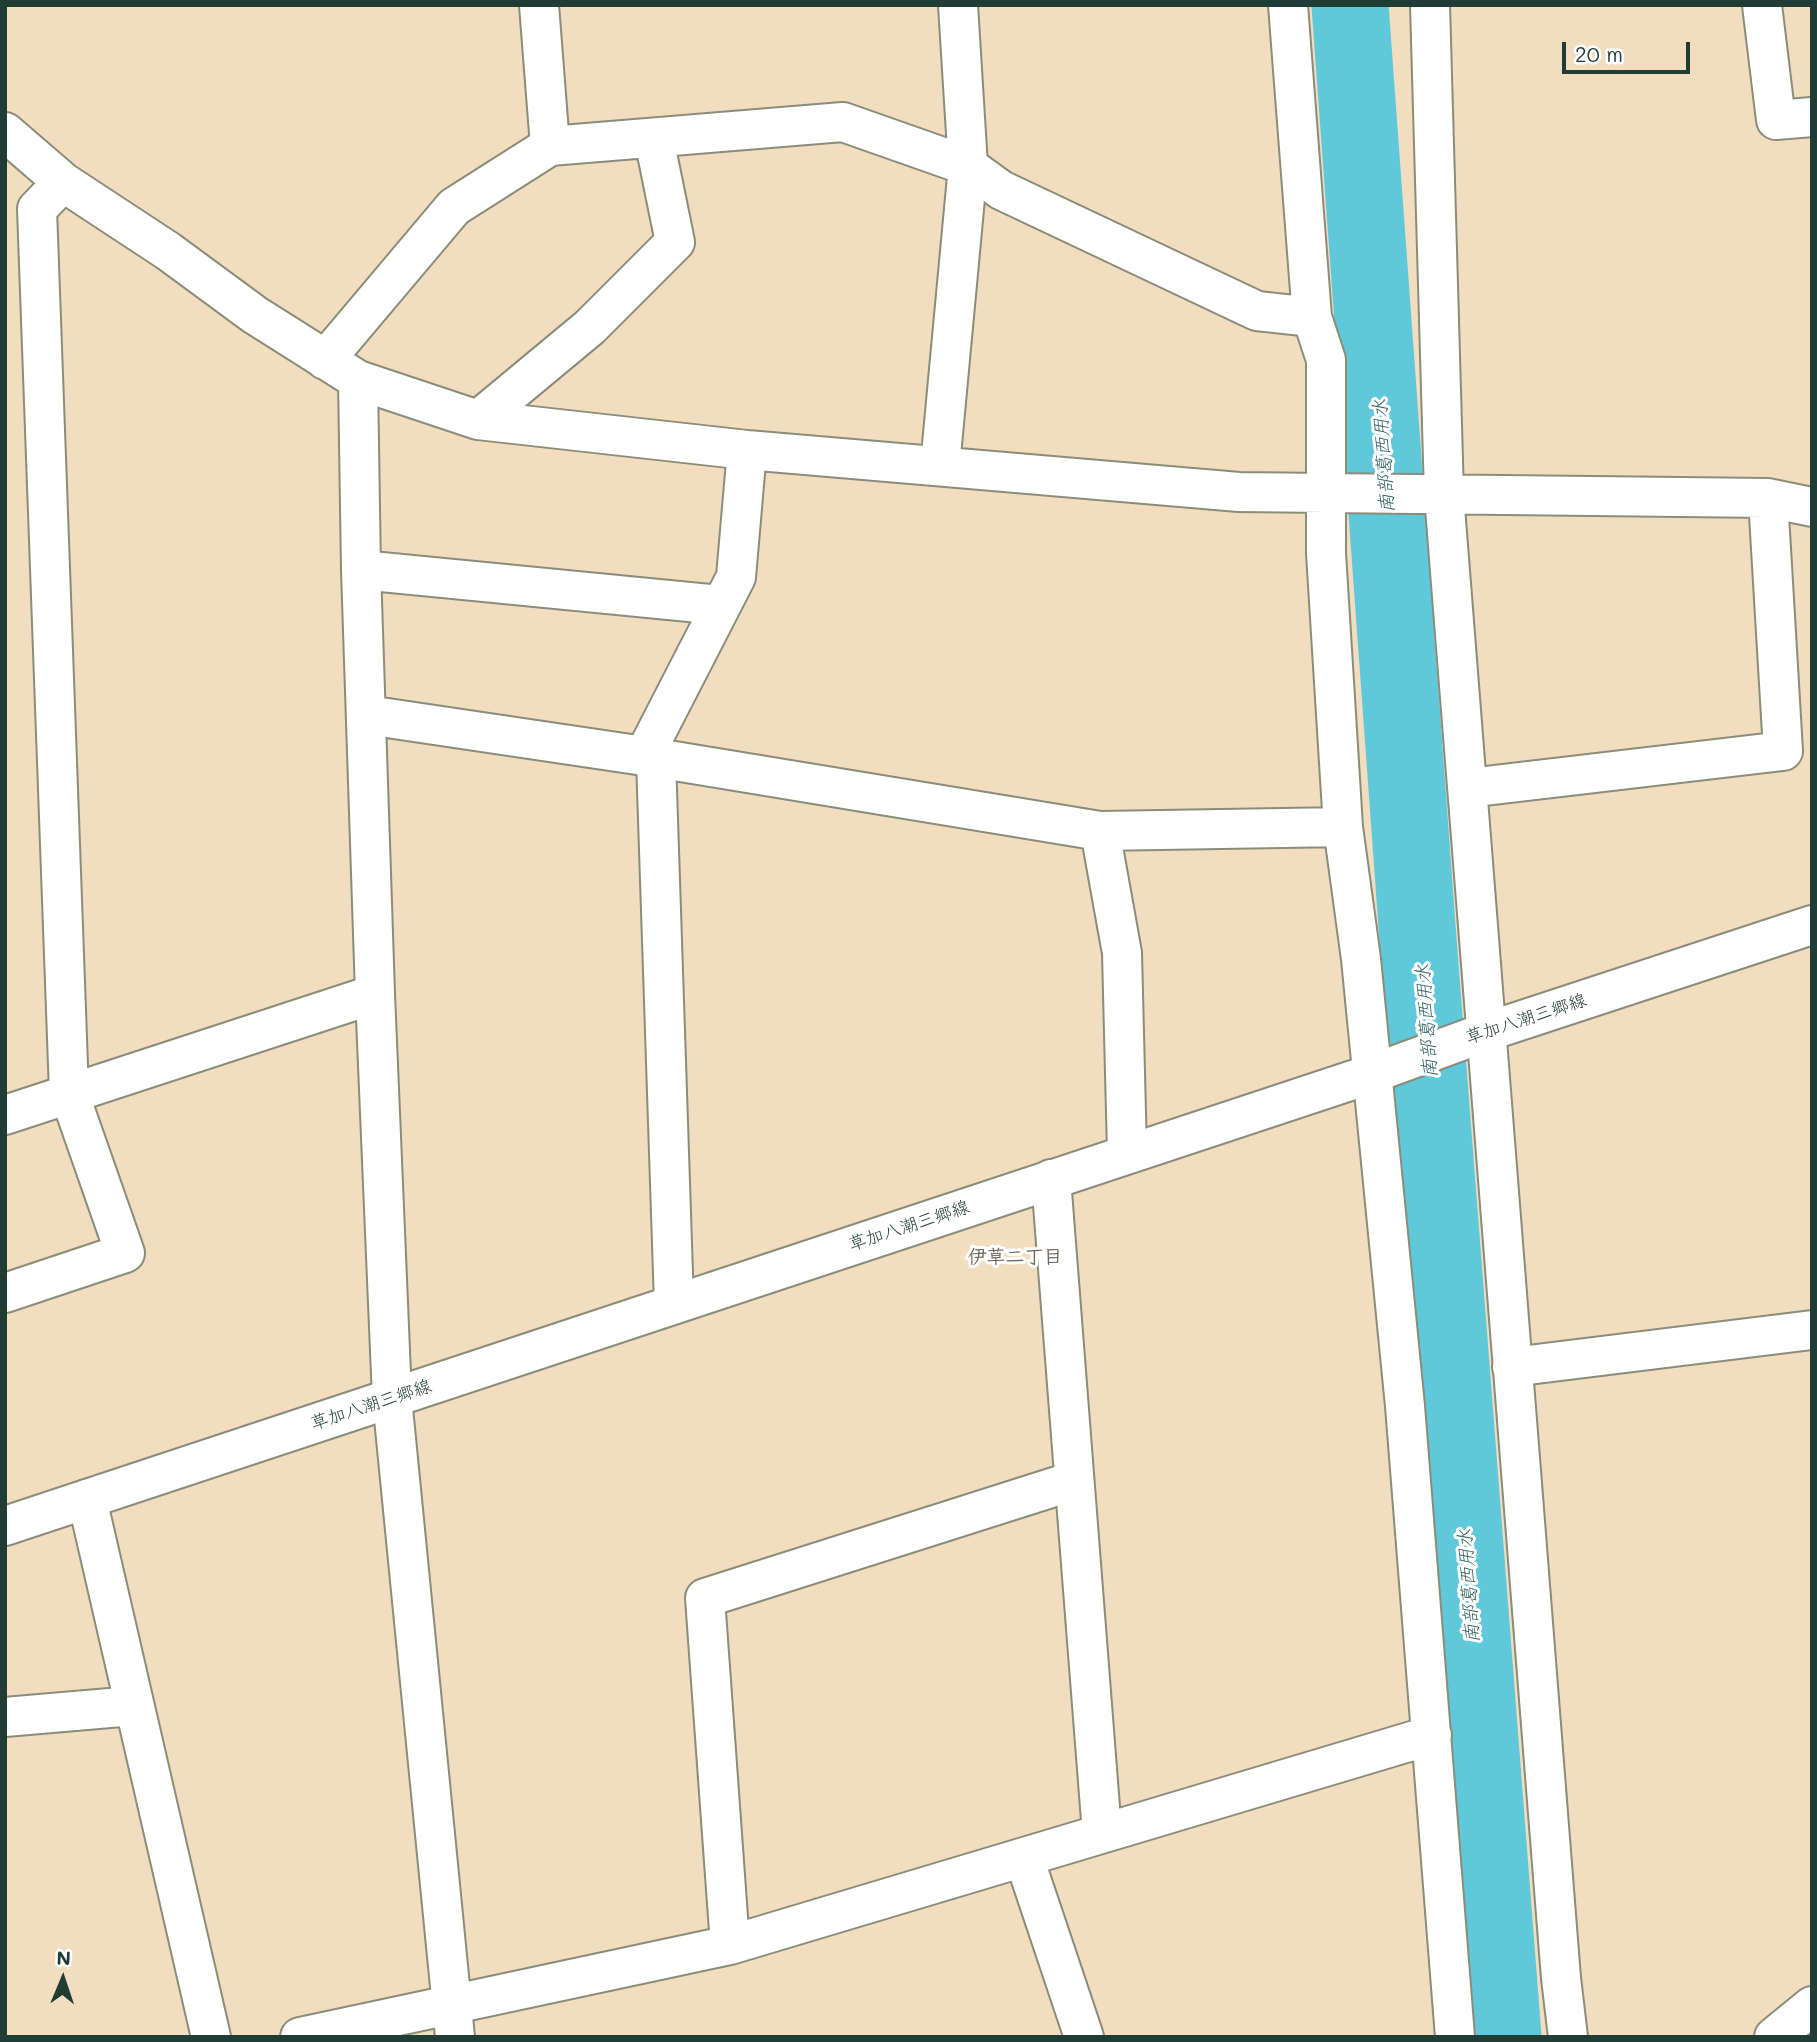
<!DOCTYPE html>
<html>
<head>
<meta charset="utf-8">
<style>
  body { margin:0 }
  #map { position:relative; width:1817px; height:2042px; overflow:hidden; background:#f3ddbf; font-family:Mali,sans-serif }
  canvas { display:block }
  .frame { position:absolute; inset:0; border:7px solid #1f3d34; pointer-events:none }
  .north { position:absolute; left:28px; top:1944px; width:70px; height:70px; -webkit-text-stroke:5px #fff; paint-order:stroke; rotate:2deg; font-size:19px; font-weight:700; line-height:28px; text-align:center; color:#1f3d34 }
  .north::after { content:''; display:block; margin:auto; width:24px; height:32px; background:#1f3d34; clip-path:polygon(50% 0,100% 100%,50% 72%,0 100%) }
  .scale { position:absolute; left:1562px; top:42px; width:128px; height:32px; box-sizing:border-box; border:4px solid #1f3d34; border-top:0; padding-left:9px; font-size:21px; line-height:24px; white-space:nowrap; color:#1f3d34; -webkit-text-stroke:5px #fff; paint-order:stroke }
</style>
</head>
<body>
<div id="map">
<canvas width="1817" height="2042"></canvas>
<div class="frame"></div>
<div class="north">N</div>
<div class="scale">20 m</div>
</div>
<script>
const c = document.querySelector('canvas').getContext('2d');
c.lineJoin = 'round';
function poly(rows) {
  const path = new Path2D();
  for (const r of rows) {
    path.moveTo(r[0], r[1]);
    for (let i = 2; i < r.length; i += 2) path.lineTo(r[i], r[i + 1]);
  }
  return path;
}
function stroke(path, color, width, dash) {
  c.strokeStyle = color;
  c.lineWidth = width;
  c.lineCap = dash ? 'butt' : 'round';
  c.setLineDash(dash || []);
  c.stroke(path);
}
function label(font, color, halo, rows, align = 'center') {
  c.font = font + ' Mali,"Klee One",sans-serif';
  c.lineWidth = 6;
  c.setLineDash([]);
  c.textBaseline = 'middle';
  c.strokeStyle = halo;
  c.fillStyle = color;
  for (const [text, x, y, turn = 0] of rows) {
    c.save();
    c.translate(x, y);
    c.rotate((+turn || 0) * Math.PI / 180);
    c.textAlign = isNaN(turn) ? turn : align;
    if (halo) c.strokeText(text, 0, 0);
    c.fillText(text, 0, 0);
    c.restore();
  }
}
stroke(poly([
  [1350,5,1417,926,1503,2037]
]), '#5fc9db', 77);
const minor = poly([
  [539,5,550,146],
  [1288,5,1312,317,1326,360,1326,553,1343,827,1361,959,1405,1406,1455,2037],
  [1430,5,1444,495,1561,1978,1568,2037],
  [1762,5,1776,120,1812,117],
  [5,132,63,182,168,251,255,315,358,380,478,420,747,450,1239,492,1768,498,1812,507],
  [325,360,454,207,550,146,843,122,968,166,1001,190,1257,311,1312,317],
  [358,380,361,570,375,994,392,1398,455,2037],
  [478,420,590,327,675,242,654,139],
  [940,466,968,166,958,5],
  [361,570,720,605],
  [367,715,644,756,1100,831,1343,827],
  [644,756,736,577,747,450],
  [656,759,674,1304],
  [1468,788,1783,751,1768,498],
  [1100,831,1122,953,1127,1153],
  [5,1115,375,994],
  [1051,1179,1102,1833],
  [5,1293,125,1253,69,1093,37,209,63,182],
  [1512,1367,1812,1330],
  [87,1499,211,2037],
  [5,1717,133,1706],
  [1024,1858,1084,2037],
  [730,1945,705,1598,1073,1481],
  [300,2037,730,1945,1432,1735],
  [1774,2037,1812,2006]
]);
const major = poly([
  [5,1526,1371,1074,1486,1032,1812,925]
]);
stroke(minor, '#898d7a', 42);
stroke(major, '#898d7a', 42);
stroke(minor, '#fff', 38);
stroke(major, '#fff', 38);
label('18px', '#1f3d34', '#fff', [
  ["草加八潮三郷線",1526,1019,-18],
  ["草加八潮三郷線",909,1226,-18],
  ["草加八潮三郷線",371,1405,-18]
]);
label('italic 19px', '#2f605e', '#fff', [
  ["南部葛西用水",1384,456,-94],
  ["南部葛西用水",1427,1021,-94],
  ["南部葛西用水",1469,1586,-94]
]);
label('bold 19px', '#6a6459', '#fff', [
  ["伊草二丁目",1015,1257]
]);
</script>
</body>
</html>
